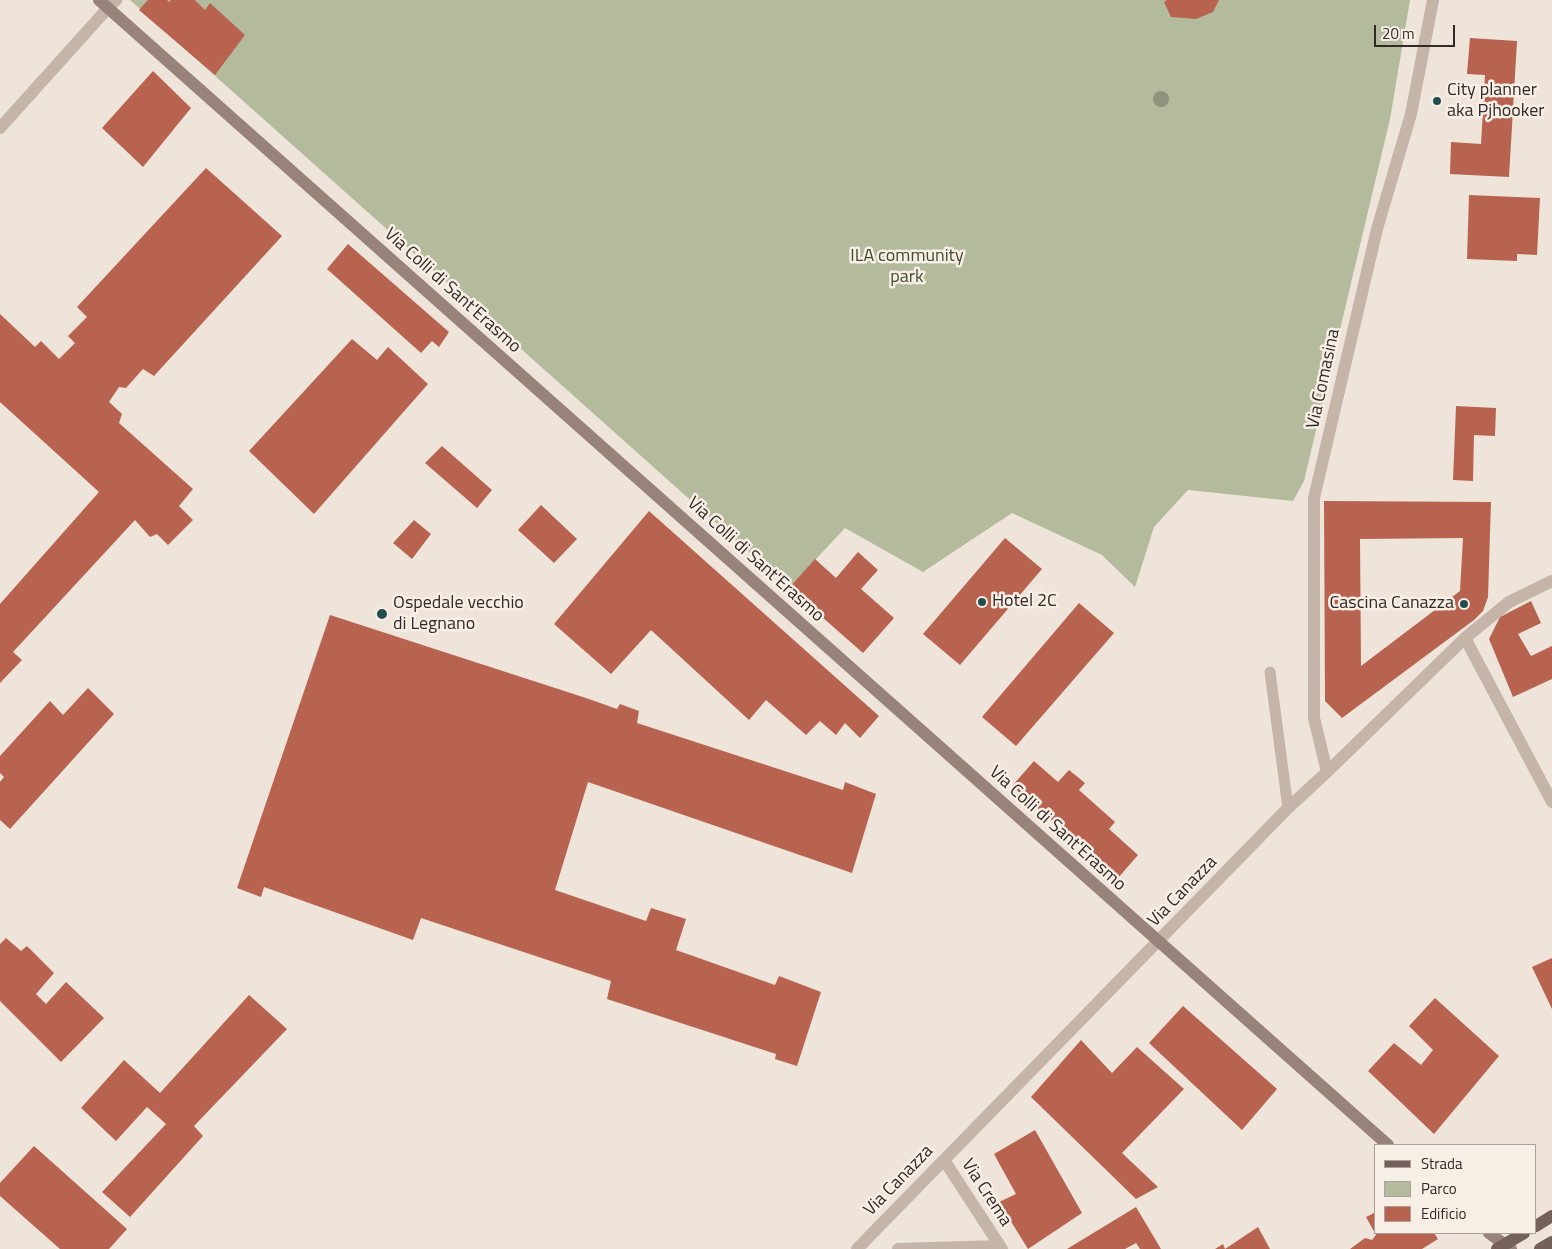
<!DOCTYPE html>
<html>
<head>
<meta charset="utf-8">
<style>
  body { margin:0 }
  #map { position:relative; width:1552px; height:1249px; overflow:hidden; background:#eee4da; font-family:"Titillium Web",sans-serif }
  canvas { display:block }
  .legend { position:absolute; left:1374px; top:1144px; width:162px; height:90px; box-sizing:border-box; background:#f7eee6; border:1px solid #a8a09a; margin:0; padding:6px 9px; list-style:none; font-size:15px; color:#322a27 }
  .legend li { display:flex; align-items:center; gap:10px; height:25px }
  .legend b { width:25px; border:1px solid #a8a09a }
  .scale { position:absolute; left:1374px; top:25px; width:81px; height:22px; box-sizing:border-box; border:2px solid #322a27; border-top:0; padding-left:6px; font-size:15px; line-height:18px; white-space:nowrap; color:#322a27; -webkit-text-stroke:4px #f7eee6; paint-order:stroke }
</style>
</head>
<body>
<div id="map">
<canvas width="1552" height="1249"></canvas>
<ul class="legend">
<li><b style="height:6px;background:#73615a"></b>Strada</li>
<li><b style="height:14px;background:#b3bb9c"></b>Parco</li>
<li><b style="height:14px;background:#b8634f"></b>Edificio</li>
</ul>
<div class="scale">20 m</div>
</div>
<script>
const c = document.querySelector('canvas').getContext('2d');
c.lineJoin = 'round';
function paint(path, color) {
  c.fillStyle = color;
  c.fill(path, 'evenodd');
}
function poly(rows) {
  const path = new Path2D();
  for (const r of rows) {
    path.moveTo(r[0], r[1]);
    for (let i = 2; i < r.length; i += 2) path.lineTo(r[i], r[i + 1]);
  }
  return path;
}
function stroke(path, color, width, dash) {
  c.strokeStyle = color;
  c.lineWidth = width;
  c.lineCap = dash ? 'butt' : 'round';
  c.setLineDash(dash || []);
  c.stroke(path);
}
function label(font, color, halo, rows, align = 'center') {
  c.font = font + ' "Titillium Web",sans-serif';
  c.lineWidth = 5;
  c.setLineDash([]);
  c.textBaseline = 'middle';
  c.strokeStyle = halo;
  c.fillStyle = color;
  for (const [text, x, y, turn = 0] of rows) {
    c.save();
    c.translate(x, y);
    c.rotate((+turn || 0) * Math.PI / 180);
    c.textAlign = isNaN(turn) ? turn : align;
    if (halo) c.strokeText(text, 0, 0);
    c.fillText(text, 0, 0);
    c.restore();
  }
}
paint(poly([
  [130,0,1410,0,1390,119,1304,481,1293,501,1188,490,1154,527,1135,587,1102,555,1012,513,923,572,845,528,789,588]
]), '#b3bb9c');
paint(poly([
  [148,0,167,0,169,2,171,0,195,0,205,10,210,3,245,35,215,75,139,10],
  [1167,0,1219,0,1213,12,1196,19,1171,17,1164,2],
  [1470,38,1517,41,1509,177,1450,174,1451,142,1481,144,1485,75,1467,74],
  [153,71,191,108,143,167,102,128],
  [206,168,282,236,154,376,143,369,126,388,119,387,109,402,122,414,119,423,193,489,179,506,193,520,168,545,157,534,150,537,135,520,13,652,22,660,0,683,0,604,99,492,0,402,0,314,35,347,41,341,59,359,75,343,68,336,87,317,77,307],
  [1469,195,1540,198,1537,255,1517,254,1517,261,1467,259],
  [348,244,449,332,439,347,432,341,421,353,327,269],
  [352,339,377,360,388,347,428,384,314,514,249,451],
  [1456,406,1496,408,1495,436,1474,435,1473,481,1453,480],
  [442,446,492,490,477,508,425,463],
  [1324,501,1491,502,1488,597,1483,611,1474,620,1342,718,1325,701],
  [1463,538,1460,591,1361,666,1360,539],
  [541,505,577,539,554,563,518,530],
  [649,511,879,716,860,738,845,723,836,735,820,721,806,735,766,700,749,720,651,630,611,674,554,624],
  [414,520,431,534,412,559,393,543],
  [1005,538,1042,569,960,665,923,634],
  [858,552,878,570,861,589,894,618,863,653,789,588,815,559,836,578],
  [1531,601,1541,623,1518,634,1531,656,1552,646,1552,679,1513,697,1489,639,1500,617],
  [1079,603,1114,633,1016,746,982,717],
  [330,615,589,699,617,709,620,704,639,711,637,723,843,790,845,782,876,794,852,873,588,782,555,890,646,921,651,908,686,919,676,950,775,985,779,976,821,992,797,1066,775,1059,776,1054,607,999,611,981,421,918,413,940,264,887,261,897,237,888],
  [88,688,114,714,10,829,0,820,0,782,4,777,0,773,0,756,50,701,63,715],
  [1034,761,1058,782,1069,770,1085,783,1079,790,1115,822,1109,829,1138,855,1118,878,1012,786],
  [6,938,21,951,27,946,54,973,36,994,46,1004,66,982,104,1018,61,1062,0,1001,0,944],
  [1552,958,1552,1009,1532,967],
  [249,995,287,1029,194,1126,203,1136,130,1217,102,1192,166,1124,147,1107,116,1141,81,1108,124,1060,160,1093],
  [1435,998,1499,1056,1434,1134,1368,1071,1394,1043,1421,1065,1433,1050,1409,1026],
  [1183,1006,1277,1089,1242,1130,1149,1043],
  [1081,1040,1112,1073,1137,1047,1184,1089,1122,1153,1158,1187,1136,1199,1031,1097],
  [1035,1130,1082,1213,1028,1249,999,1202,1016,1194,994,1154],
  [34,1146,127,1229,109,1249,60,1249,0,1196,0,1183],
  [1136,1207,1161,1249,1140,1249,1136,1243,1125,1249,1067,1249],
  [1376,1212,1376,1233,1434,1233,1438,1239,1422,1249,1350,1249,1365,1238,1372,1240,1376,1235,1366,1217],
  [1258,1227,1270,1249,1215,1249,1223,1244,1225,1249]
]), '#b8634f');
stroke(poly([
  [108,8,117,0],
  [1270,672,1288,808]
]), '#c5b4a8', 11);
stroke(poly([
  [0,128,108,8],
  [1465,638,1552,802],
  [1327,772,1314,718,1314,498,1377,229,1411,114,1433,0],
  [944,1160,1002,1249],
  [857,1249,1288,808,1327,772,1465,638,1509,602,1552,581],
  [898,1249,1000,1246]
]), '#c5b4a8', 12);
stroke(poly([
  [99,0,1388,1145],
  [1489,1233,1511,1249]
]), '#98837a', 12);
stroke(poly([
  [1536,1226,1552,1216],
  [1497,1249,1524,1233],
  [1540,1249,1552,1242]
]), '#73615a', 12);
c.fillStyle = '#90927b';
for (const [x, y] of [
  [1161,99]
]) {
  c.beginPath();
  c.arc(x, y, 8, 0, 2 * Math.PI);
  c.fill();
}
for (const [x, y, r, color] of [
  [1437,101,5,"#224e4f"],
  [982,602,5,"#224e4f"],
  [1464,604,5,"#224e4f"],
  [382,614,6,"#224e4f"]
]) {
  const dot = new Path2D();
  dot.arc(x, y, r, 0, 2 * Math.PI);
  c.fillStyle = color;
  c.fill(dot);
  stroke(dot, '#f7eee6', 2);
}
label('18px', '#322a27', '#f7eee6', [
  ["City planner",1447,91],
  ["aka Pjhooker",1447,112],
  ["Hotel 2C",992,602],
  ["Ospedale vecchio",393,604],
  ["di Legnano",393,625],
  ["Cascina Canazza",1454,604,"right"]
], 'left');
label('18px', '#444e2e', '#f7eee6', [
  ["ILA community",907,257],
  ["park",907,278]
]);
label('18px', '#322a27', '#f7eee6', [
  ["Via Colli di Sant'Erasmo",452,291,42],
  ["Via Comasina",1324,379,-78],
  ["Via Colli di Sant'Erasmo",755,560,42],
  ["Via Colli di Sant'Erasmo",1057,829,42],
  ["Via Canazza",1183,892,-46],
  ["Via Canazza",899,1181,-46],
  ["Via Crema",986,1193,57]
]);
</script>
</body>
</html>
